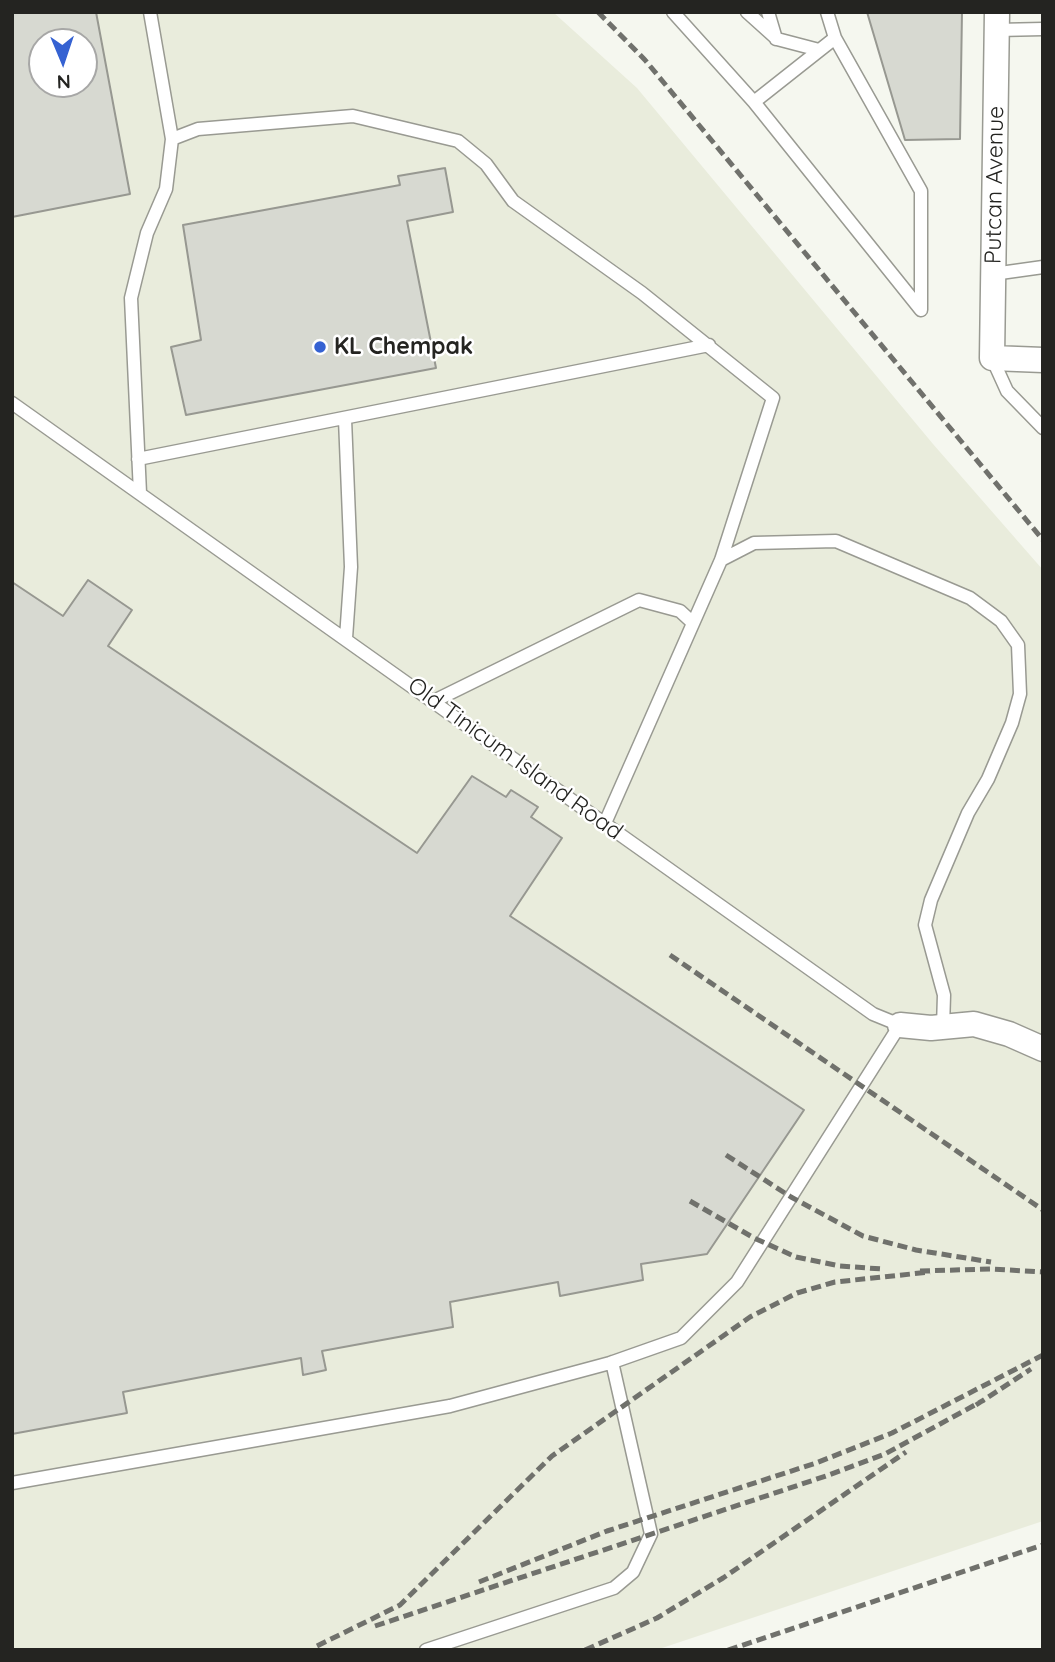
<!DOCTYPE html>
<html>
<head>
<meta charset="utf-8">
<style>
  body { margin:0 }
  #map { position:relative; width:1055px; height:1662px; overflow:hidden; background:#f5f7ef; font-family:Quicksand,sans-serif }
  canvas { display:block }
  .frame { position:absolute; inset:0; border:14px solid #242421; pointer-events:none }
  .north { position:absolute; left:28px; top:28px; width:70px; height:70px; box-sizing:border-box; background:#fff; border:2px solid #a7a7a6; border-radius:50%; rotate:178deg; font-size:19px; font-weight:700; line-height:28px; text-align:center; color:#242421 }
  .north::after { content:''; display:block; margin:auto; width:24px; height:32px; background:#3562d2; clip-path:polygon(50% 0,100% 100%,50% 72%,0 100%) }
</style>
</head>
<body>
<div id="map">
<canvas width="1055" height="1662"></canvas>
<div class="frame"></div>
<div class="north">N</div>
</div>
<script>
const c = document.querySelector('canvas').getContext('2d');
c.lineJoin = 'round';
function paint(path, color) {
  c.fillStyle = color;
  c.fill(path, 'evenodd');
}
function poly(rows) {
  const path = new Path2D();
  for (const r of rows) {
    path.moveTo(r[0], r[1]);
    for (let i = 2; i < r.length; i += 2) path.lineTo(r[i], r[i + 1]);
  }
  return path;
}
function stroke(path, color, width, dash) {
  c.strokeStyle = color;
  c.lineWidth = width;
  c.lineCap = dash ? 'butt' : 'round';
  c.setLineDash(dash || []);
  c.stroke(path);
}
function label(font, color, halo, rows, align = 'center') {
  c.font = font + ' Quicksand,sans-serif';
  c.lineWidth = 5;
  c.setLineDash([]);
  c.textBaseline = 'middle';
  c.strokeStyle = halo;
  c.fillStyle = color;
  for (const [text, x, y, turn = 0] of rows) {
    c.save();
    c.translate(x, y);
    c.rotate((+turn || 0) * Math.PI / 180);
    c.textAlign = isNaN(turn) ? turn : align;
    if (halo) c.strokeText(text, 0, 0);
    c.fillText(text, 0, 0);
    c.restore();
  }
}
paint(poly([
  [12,12,553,12,637,88,933,444,1043,570,1043,1521,656,1650,12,1650],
  [42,42,84,42,84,84,42,84]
]), '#e9ecdc');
const building = poly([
  [12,12,96,12,130,194,12,217,12,12],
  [42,42,84,42,84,84,42,84,42,42],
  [867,12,962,12,960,139,905,140,867,12],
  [445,168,453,212,407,221,436,368,186,415,171,347,201,340,183,225,400,185,398,176,445,168],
  [88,580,132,610,108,646,417,853,472,776,506,797,511,790,538,807,531,817,562,838,510,916,804,1110,707,1254,641,1264,643,1280,560,1296,558,1282,450,1302,453,1327,322,1351,326,1370,303,1375,301,1358,123,1392,127,1413,12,1434,12,582,63,616,88,580]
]);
paint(building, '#d7d9d1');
stroke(building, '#979891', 2);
const service = poly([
  [673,12,754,102,835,38,827,12],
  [747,12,777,39,819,50],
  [768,12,776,39],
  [997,30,1043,29],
  [754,102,921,310,921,191,835,38],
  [172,139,198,129,353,116,458,141,486,164,513,201,642,293,773,398,721,560,605,823],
  [993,274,1043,267],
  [992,358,1007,391,1043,428],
  [12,403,873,1014,900,1025,737,1282,681,1338,610,1363,450,1406,12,1483],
  [345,419,351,567,346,638],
  [138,459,709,345],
  [140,493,131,298,147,233,166,189,172,139,150,12],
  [721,560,754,543,836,541,970,598,1001,621,1018,645,1020,694,1012,723,988,779,968,813,931,900,925,925,944,995,943,1027],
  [434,701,639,600,680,611,693,623],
  [426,1650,614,1588,633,1572,651,1534,612,1362]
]);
const minor = poly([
  [997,12,992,358,1043,360],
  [900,1025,931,1028,974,1024,1009,1034,1043,1049]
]);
stroke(service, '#999a92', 15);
stroke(minor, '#999a92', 27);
stroke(service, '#fff', 12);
stroke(minor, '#fff', 24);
stroke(poly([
  [598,12,645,60,1043,540],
  [670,955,1043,1210],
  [726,1155,791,1197,863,1236,916,1250,991,1262],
  [690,1201,754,1238,796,1257,840,1266,882,1269],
  [920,1271,991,1269,1043,1272],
  [976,1405,1031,1369],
  [479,1582,607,1531,816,1463,892,1433,1043,1355],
  [375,1626,829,1475,885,1454,984,1400],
  [317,1646,400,1605,552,1456,750,1317,797,1293,835,1282,930,1272],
  [585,1650,657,1618,723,1578,906,1452],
  [728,1650,1043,1545]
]), '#70716c', 5, [10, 5]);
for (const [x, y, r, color] of [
  [320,347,7,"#3562d2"]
]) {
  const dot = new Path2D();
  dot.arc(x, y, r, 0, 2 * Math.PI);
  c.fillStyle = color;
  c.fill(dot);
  stroke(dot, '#fff', 2.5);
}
label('23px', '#242421', '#fff', [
  ["Putcan Avenue",995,185,-89],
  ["Old Tinicum Island Road",515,759,36]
]);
label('bold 23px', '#242421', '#fff', [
  ["KL Chempak",334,347]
], 'left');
</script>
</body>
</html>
